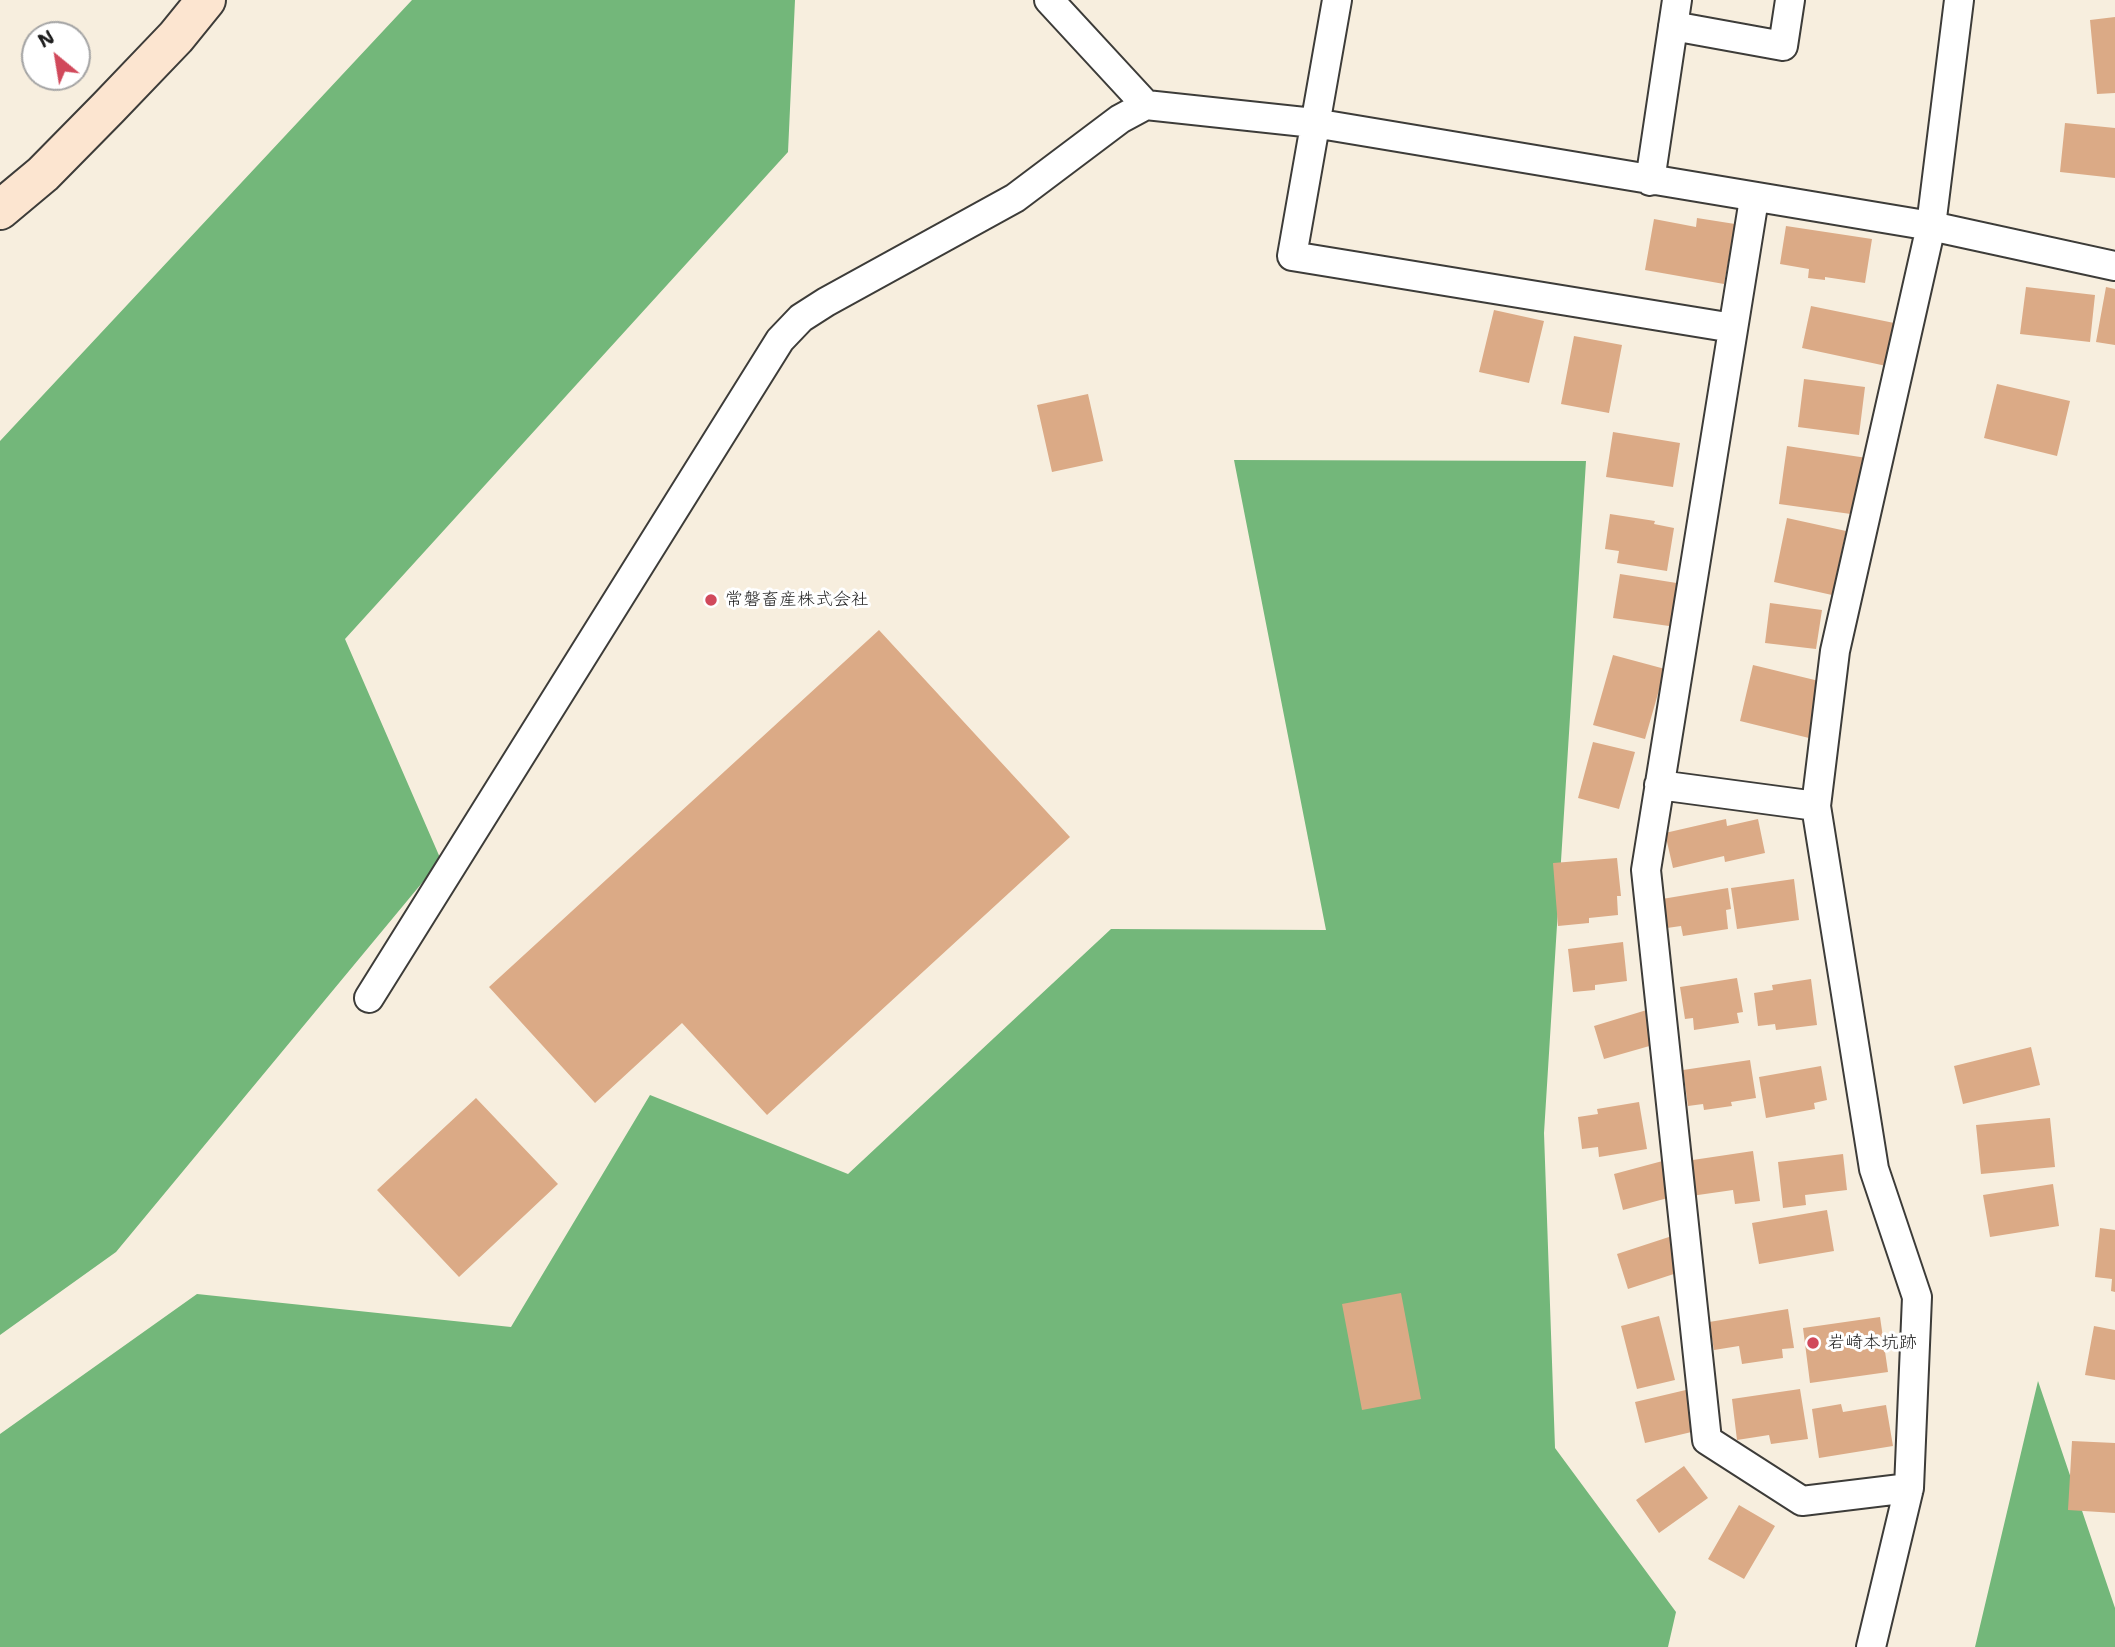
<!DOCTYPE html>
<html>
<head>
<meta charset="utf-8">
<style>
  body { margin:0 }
  #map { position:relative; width:2115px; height:1647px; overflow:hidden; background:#f7eede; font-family:"Shantell Sans",sans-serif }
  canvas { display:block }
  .north { position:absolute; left:21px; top:21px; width:70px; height:70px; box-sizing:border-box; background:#fff; border:2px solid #a4a4a4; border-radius:50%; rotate:330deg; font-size:19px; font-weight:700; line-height:28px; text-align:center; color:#1c1c1c }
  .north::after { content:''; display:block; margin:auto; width:24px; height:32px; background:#d1495b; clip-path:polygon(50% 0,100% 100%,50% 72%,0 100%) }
</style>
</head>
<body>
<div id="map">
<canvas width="2115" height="1647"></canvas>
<div class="north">N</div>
</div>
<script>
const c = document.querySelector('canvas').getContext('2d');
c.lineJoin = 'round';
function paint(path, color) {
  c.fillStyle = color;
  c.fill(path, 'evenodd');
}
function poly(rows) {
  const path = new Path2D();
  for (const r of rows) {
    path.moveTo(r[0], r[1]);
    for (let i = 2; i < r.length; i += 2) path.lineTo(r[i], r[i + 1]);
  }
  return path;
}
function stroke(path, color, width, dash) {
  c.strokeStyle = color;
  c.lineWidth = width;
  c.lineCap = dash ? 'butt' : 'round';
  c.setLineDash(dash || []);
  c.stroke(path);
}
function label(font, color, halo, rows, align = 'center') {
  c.font = font + ' "Shantell Sans","Klee One",sans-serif';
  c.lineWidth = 6;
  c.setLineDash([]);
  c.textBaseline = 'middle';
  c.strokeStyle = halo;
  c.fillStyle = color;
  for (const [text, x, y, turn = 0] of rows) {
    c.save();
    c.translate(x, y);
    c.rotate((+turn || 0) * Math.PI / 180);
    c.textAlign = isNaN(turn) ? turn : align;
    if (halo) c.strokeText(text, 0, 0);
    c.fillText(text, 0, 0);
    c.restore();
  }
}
paint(poly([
  [412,0,795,0,788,152,345,639,441,860,116,1252,0,1335,0,441],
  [1234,460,1586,461,1544,1133,1555,1448,1676,1612,1668,1647,0,1647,0,1434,197,1294,511,1327,650,1095,848,1174,1111,929,1326,930],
  [2038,1381,2115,1608,2115,1647,1975,1647]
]), '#73b77a');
paint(poly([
  [2115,17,2115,93,2097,94,2090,20],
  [2065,123,2115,128,2115,178,2060,172],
  [1697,218,1735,224,1724,284,1645,270,1654,219,1696,227],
  [1786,226,1872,239,1865,283,1825,277,1825,280,1808,278,1809,269,1780,264],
  [2026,287,2095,295,2090,342,2020,334],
  [2106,287,2115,289,2115,345,2096,342],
  [1811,306,1899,324,1891,367,1802,348],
  [1494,310,1544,321,1529,383,1479,372],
  [1574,336,1622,345,1609,413,1561,404],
  [1804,379,1865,387,1859,435,1798,427],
  [1997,384,2070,401,2057,456,1984,438],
  [1088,394,1103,461,1052,472,1037,405],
  [1613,432,1680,443,1673,487,1606,477],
  [1787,446,1867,458,1858,515,1779,504],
  [1610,514,1655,521,1654,524,1674,528,1667,571,1617,563,1619,551,1605,549],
  [1787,518,1846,531,1832,595,1774,582],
  [1620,574,1683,584,1676,627,1613,618],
  [1770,603,1822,610,1816,649,1765,643],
  [879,630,1070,837,767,1115,682,1023,595,1103,489,987],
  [1613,655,1665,669,1645,739,1593,725],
  [1753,665,1823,682,1809,738,1740,721],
  [1593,742,1635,752,1619,809,1578,798],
  [1726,819,1727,826,1758,819,1765,853,1725,862,1724,856,1673,868,1665,833],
  [1617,858,1621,896,1617,896,1618,915,1589,918,1589,923,1558,926,1553,863],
  [1794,879,1799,920,1737,929,1731,888],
  [1728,888,1731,909,1726,910,1728,929,1683,936,1681,926,1667,928,1662,899],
  [1623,942,1627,981,1595,985,1595,990,1573,992,1568,949],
  [1737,978,1743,1012,1737,1013,1739,1023,1694,1030,1693,1018,1685,1019,1680,987],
  [1811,979,1817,1025,1776,1030,1775,1024,1758,1026,1754,993,1773,990,1772,985],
  [1650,1009,1660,1043,1604,1059,1594,1026],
  [2031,1047,2040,1085,1963,1104,1954,1066],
  [1750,1060,1756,1098,1731,1102,1732,1106,1704,1110,1703,1104,1688,1106,1683,1070],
  [1821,1066,1827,1100,1814,1103,1815,1109,1766,1118,1759,1077],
  [476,1098,558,1184,459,1277,377,1190],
  [1639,1102,1647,1149,1599,1157,1598,1147,1582,1149,1578,1117,1598,1114,1597,1109],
  [2050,1118,2055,1167,1981,1174,1976,1125],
  [1753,1151,1760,1201,1735,1204,1733,1190,1691,1196,1686,1161],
  [1843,1154,1847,1190,1805,1195,1806,1205,1783,1208,1778,1162],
  [1670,1159,1679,1195,1623,1210,1614,1174],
  [2053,1184,2059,1226,1990,1237,1983,1195],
  [1827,1210,1834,1251,1759,1264,1752,1223],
  [2100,1228,2115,1230,2115,1292,2111,1291,2112,1279,2095,1277],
  [1672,1236,1683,1271,1628,1289,1617,1254],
  [1401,1293,1421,1399,1362,1410,1342,1304],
  [1788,1309,1794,1348,1782,1349,1783,1358,1742,1364,1739,1346,1714,1350,1709,1322],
  [1659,1316,1675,1380,1637,1389,1621,1326],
  [1880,1317,1888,1372,1810,1383,1803,1328],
  [2094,1326,2115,1330,2115,1380,2085,1375],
  [1690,1389,1700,1430,1645,1443,1635,1402],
  [1800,1389,1808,1439,1771,1444,1769,1435,1737,1440,1732,1399],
  [1841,1404,1843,1412,1886,1405,1893,1446,1819,1458,1812,1409],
  [2072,1441,2115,1443,2115,1513,2068,1510],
  [1684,1466,1708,1498,1659,1533,1636,1500],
  [1739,1505,1775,1526,1744,1579,1708,1559]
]), '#dbaa86');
const street = poly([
  [1049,0,1146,105],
  [1337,0,1292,256,1733,328],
  [1673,26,1783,46,1790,0],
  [1650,181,1677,0],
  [1754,199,1646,870,1707,1440,1802,1501,1909,1488],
  [1659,785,1816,806],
  [369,998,780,340,801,318,826,302,1015,198,1120,119,1146,105,1314,123,1931,226,2115,266],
  [1871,1647,1909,1488,1917,1297,1874,1169,1816,806,1835,651,1931,226,1959,0]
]);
const secondary = poly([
  [0,210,43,174,108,108,176,37,206,0]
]);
stroke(street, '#3d3c39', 32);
stroke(secondary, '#3d3c39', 42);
stroke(street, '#fff', 28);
stroke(secondary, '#fce5d0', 38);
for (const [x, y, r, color] of [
  [711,600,7,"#d1495b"],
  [1813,1343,7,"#d1495b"]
]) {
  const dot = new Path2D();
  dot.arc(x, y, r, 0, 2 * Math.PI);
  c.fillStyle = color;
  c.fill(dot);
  stroke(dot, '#fff', 2.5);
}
label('18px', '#1c1c1c', '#fff', [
  ["常磐畜産株式会社",725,600],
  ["岩崎本坑跡",1827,1343]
], 'left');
</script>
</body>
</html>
